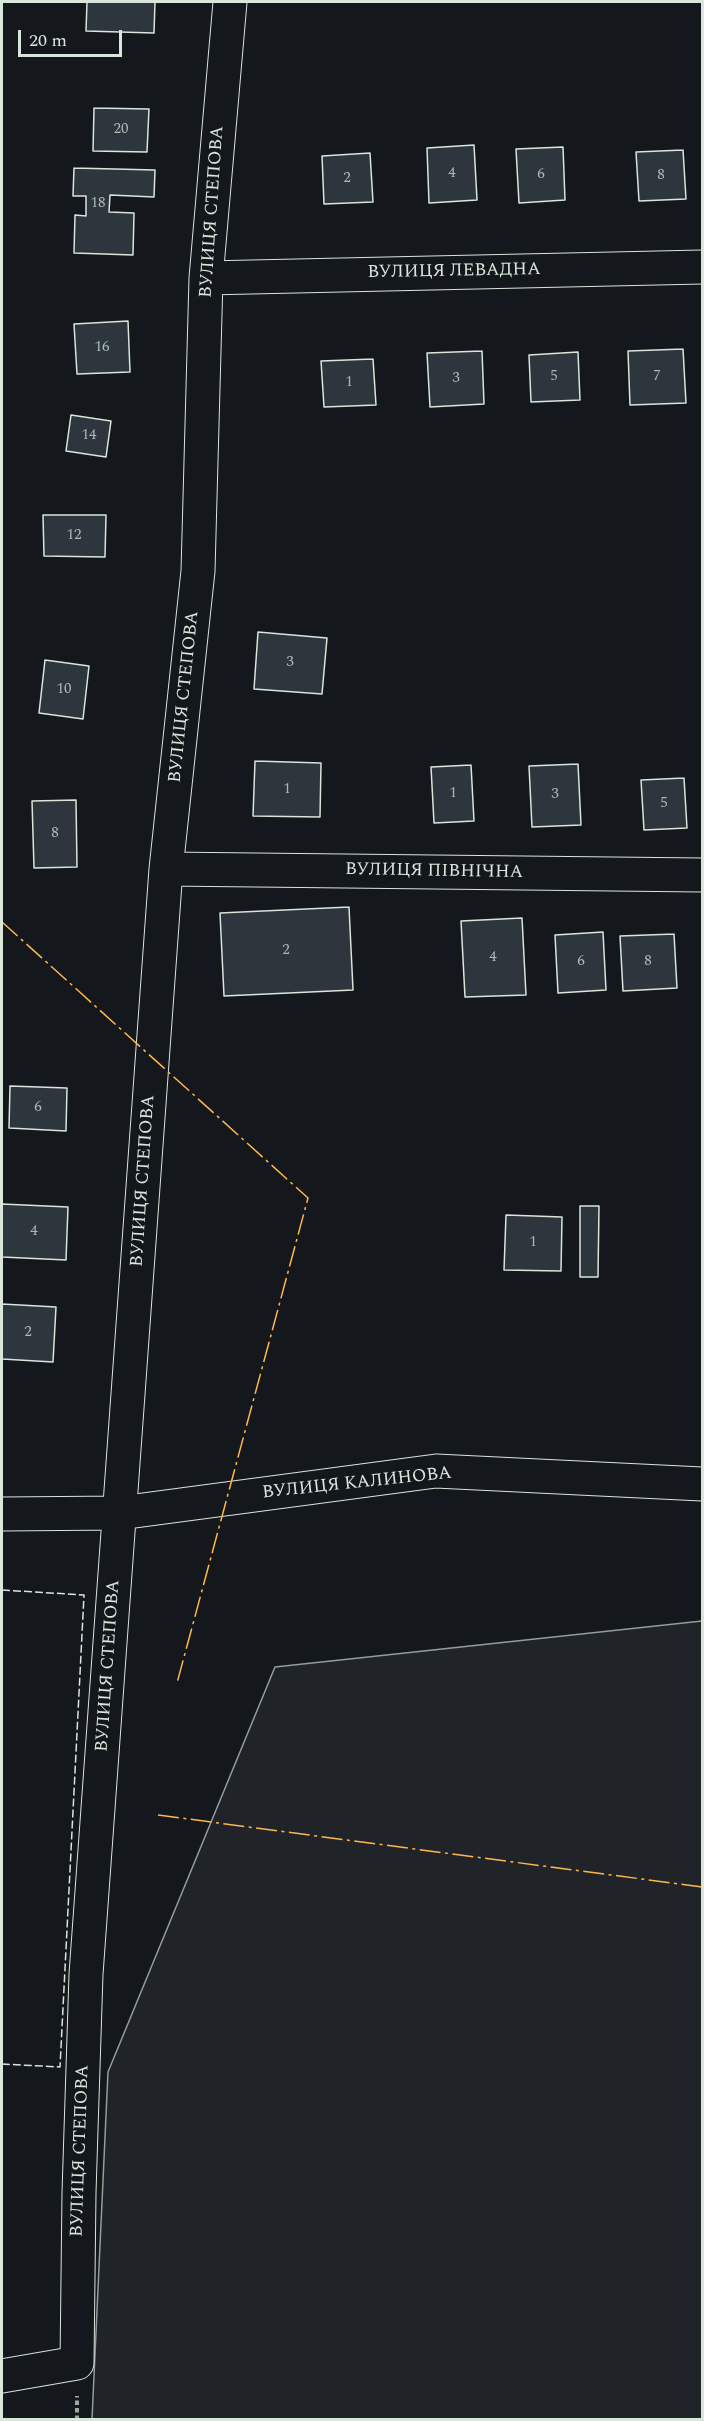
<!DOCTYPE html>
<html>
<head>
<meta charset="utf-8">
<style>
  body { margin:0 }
  #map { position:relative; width:704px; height:2421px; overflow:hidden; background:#14181c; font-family:Spectral,serif }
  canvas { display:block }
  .frame { position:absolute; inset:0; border:3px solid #d8e6dc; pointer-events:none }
  .scale { position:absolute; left:18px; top:30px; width:104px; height:27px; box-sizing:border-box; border:3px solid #d8e6dc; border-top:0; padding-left:8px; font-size:18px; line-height:21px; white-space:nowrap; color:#d8e6dc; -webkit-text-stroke:4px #14181c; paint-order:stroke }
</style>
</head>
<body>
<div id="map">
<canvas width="704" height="2421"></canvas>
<div class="frame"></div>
<div class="scale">20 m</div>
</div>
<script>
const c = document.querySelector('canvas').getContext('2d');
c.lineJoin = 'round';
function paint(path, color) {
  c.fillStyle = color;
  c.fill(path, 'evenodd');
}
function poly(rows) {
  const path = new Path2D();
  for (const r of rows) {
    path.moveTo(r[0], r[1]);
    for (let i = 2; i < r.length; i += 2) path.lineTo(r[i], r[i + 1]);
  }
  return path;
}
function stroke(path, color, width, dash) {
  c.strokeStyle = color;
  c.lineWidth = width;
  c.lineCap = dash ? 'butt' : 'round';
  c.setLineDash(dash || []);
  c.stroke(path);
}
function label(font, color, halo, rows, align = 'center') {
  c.font = font + ' Spectral,serif';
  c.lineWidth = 4.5;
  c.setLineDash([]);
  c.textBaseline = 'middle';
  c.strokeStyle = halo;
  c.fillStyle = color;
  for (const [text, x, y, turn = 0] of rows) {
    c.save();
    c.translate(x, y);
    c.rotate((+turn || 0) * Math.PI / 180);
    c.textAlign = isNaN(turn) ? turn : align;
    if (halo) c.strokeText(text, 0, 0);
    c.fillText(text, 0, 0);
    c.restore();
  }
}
const green = poly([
  [702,1621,702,2419,92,2419,108,2072,275,1667,702,1621]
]);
paint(green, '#202428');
stroke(green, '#939e99', 1.5);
const building = poly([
  [87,2,155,2,154,33,86,31,87,2],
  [94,108,149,109,147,152,93,151,94,108],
  [474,145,477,200,429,203,427,148,474,145],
  [563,147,565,200,519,203,516,149,563,147],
  [683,150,686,199,639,201,636,152,683,150],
  [370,153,373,202,324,204,322,156,370,153],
  [74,168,155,170,154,197,110,195,109,212,134,213,133,255,74,253,75,215,86,216,86,196,73,196,74,168],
  [128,321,130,372,77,374,74,324,128,321],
  [683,349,686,403,630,405,628,351,683,349],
  [482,351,484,404,430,407,427,353,482,351],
  [578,352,580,400,531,402,529,355,578,352],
  [373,359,376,405,324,407,321,361,373,359],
  [71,415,111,421,106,457,66,451,71,415],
  [43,515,106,515,105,557,44,556,43,515],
  [258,632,327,638,322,694,254,689,258,632],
  [45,660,89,666,83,719,39,713,45,660],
  [255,761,321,763,320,817,253,816,255,761],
  [578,764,581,825,532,827,529,766,578,764],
  [471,765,474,821,434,823,431,767,471,765],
  [684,778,687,828,644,830,641,780,684,778],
  [76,800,77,867,34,868,32,801,76,800],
  [349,907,353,990,224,996,220,913,349,907],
  [522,918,526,995,465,997,461,921,522,918],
  [603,932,606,990,558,993,555,935,603,932],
  [674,934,677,988,623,991,620,936,674,934],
  [10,1086,67,1088,66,1131,9,1128,10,1086],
  [2,1204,68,1207,66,1260,2,1257,2,1204],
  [580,1206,599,1206,598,1277,580,1277,580,1206],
  [506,1215,562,1217,561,1271,504,1270,506,1215],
  [2,1304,56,1307,53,1362,2,1359,2,1304]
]);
paint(building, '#2c363c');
stroke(building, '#d8e6dc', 1.5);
const minor = poly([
  [206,278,702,267],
  [166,869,702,875],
  [2,1514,120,1513,436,1471,702,1484],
  [2,2376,77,2363,79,2193,86,1974,166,869,198,571,206,278,230,2]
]);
stroke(minor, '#d8e6dc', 35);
stroke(poly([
  [77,2420,77,2396]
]), '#9da8a2', 4, [4.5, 3]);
stroke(minor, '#14181c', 33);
stroke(poly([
  [2,1590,84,1595,60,2067,2,2064]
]), '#d8e6dc', 1.5, [8, 3]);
stroke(poly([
  [2,922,308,1198,177,1683],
  [158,1815,702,1887]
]), '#ffb74d', 1.5, [21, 4.5, 3, 4.5]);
label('15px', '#adbab4', null, [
  ["20",121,130],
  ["4",452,174],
  ["6",541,175],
  ["8",661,176],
  ["2",347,179],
  ["18",98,204],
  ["16",102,348],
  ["5",554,377],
  ["7",657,377],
  ["3",456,379],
  ["1",349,383],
  ["14",89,436],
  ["12",74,536],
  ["3",290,663],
  ["10",64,690],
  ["1",287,790],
  ["1",453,794],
  ["3",555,795],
  ["5",664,804],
  ["8",55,834],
  ["2",286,951],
  ["4",493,958],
  ["6",581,962],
  ["8",648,962],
  ["6",38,1108],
  ["4",34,1232],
  ["1",533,1243],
  ["2",28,1333]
]);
label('18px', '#d8e6dc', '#14181c', [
  ["ВУЛИЦЯ СТЕПОВА",213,212,-86],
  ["ВУЛИЦЯ ЛЕВАДНА",454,272,-1],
  ["ВУЛИЦЯ СТЕПОВА",185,697,-84],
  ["ВУЛИЦЯ ПІВНІЧНА",434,872,1],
  ["ВУЛИЦЯ СТЕПОВА",144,1181,-86],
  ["ВУЛИЦЯ КАЛИНОВА",357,1484,-6],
  ["ВУЛИЦЯ СТЕПОВА",109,1666,-86],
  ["ВУЛИЦЯ СТЕПОВА",81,2151,-88]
]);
</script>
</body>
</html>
